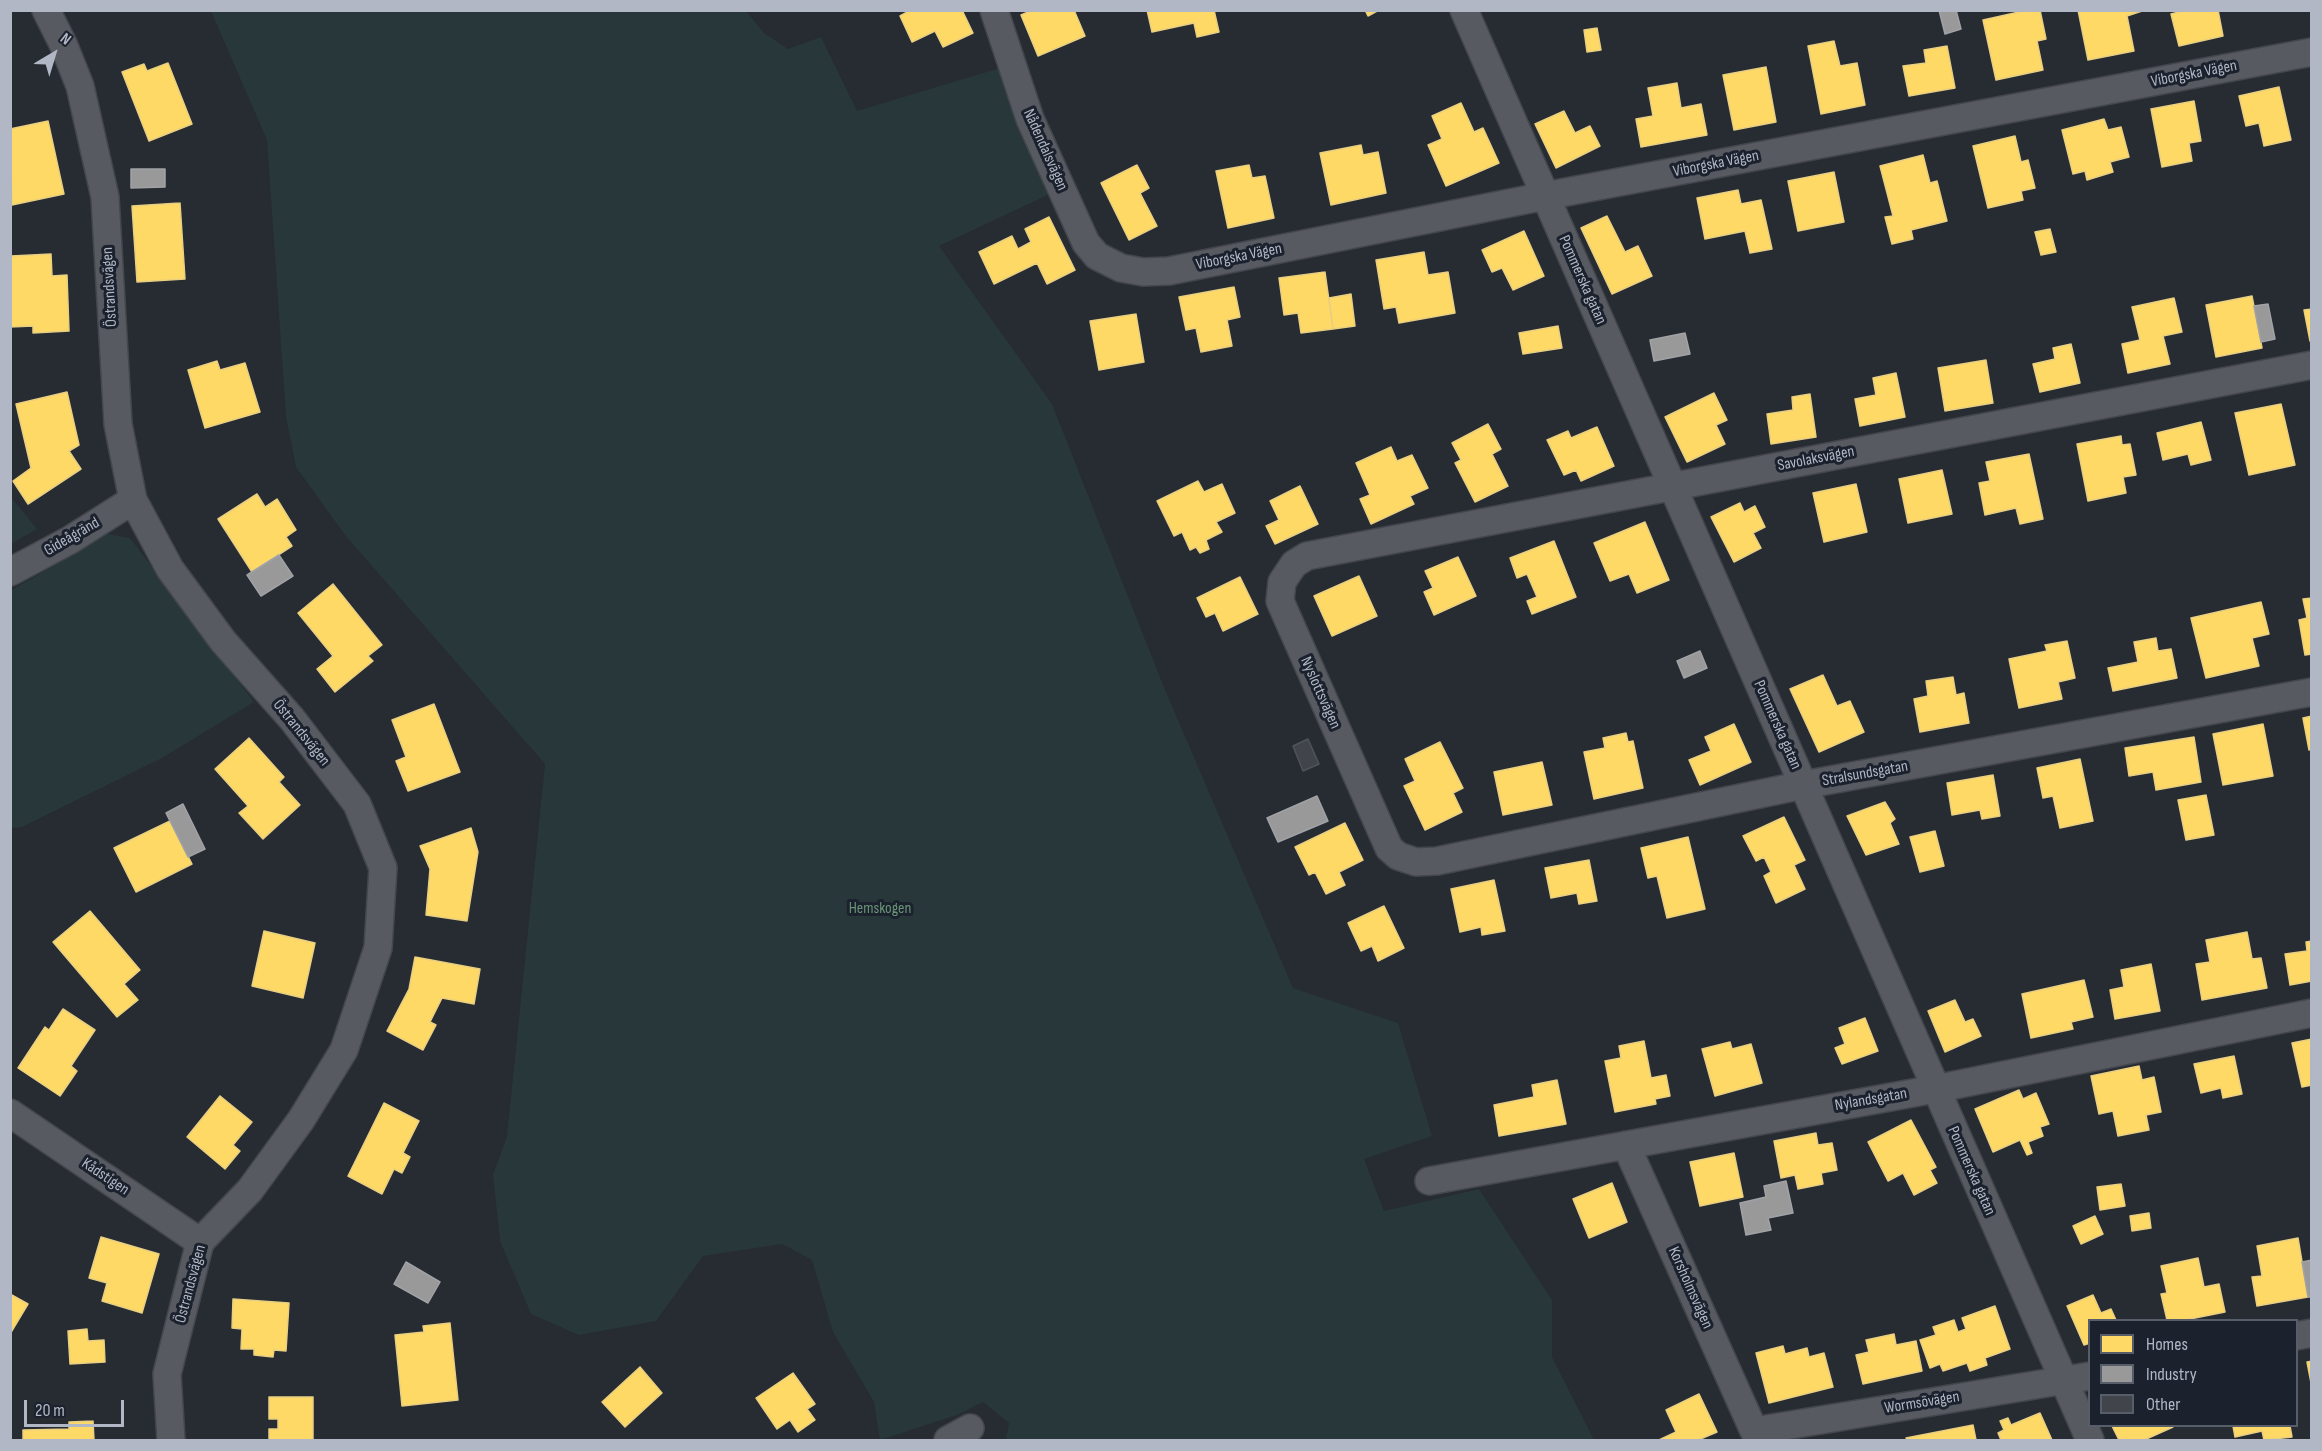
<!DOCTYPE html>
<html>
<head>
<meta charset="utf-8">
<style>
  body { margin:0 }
  #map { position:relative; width:2322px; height:1451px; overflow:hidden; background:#272b32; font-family:"Sofia Sans Condensed",sans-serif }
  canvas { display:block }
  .frame { position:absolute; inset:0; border:12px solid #b1b7c4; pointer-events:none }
  .legend { position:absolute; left:2088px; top:1319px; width:210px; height:108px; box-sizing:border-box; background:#1b212d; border:2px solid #575d69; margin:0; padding:8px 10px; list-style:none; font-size:18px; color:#b1b7c4 }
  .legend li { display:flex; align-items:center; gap:12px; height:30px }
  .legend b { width:30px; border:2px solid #575d69 }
  .north { position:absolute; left:24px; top:24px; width:60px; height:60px; -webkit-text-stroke:4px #1b212d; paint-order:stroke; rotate:38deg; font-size:16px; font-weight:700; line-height:24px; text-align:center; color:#b1b7c4 }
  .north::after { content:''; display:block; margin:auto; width:21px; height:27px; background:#b1b7c4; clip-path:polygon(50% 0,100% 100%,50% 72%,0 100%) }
  .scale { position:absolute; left:24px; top:1400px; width:100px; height:27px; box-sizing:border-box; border:3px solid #b1b7c4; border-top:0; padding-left:8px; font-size:18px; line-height:21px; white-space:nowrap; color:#b1b7c4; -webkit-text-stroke:4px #1b212d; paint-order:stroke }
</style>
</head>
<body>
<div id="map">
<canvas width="2322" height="1451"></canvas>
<div class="frame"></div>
<ul class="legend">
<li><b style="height:16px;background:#ffd966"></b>Homes</li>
<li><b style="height:16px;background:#999"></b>Industry</li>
<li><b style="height:16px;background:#41454b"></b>Other</li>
</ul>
<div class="north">N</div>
<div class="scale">20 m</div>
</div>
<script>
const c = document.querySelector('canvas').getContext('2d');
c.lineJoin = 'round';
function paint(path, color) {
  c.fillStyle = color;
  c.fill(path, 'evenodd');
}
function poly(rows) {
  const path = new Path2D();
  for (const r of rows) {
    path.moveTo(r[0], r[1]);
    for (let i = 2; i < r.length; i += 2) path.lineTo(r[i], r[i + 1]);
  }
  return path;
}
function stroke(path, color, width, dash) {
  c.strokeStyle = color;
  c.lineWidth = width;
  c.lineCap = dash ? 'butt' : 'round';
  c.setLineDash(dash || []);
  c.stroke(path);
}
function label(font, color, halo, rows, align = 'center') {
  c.font = font + ' "Sofia Sans Condensed",sans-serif';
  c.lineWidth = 6;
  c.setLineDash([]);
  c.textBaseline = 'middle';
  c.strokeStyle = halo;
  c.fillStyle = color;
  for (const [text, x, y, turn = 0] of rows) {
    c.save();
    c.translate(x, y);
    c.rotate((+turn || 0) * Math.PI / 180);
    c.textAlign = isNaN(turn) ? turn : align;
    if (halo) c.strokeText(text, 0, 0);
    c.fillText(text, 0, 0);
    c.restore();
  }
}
paint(poly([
  [211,11,746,11,764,33,788,49,821,37,857,111,1000,68,1050,194,939,246,1052,404,1163,685,1293,988,1398,1023,1432,1136,1364,1159,1384,1211,1479,1189,1552,1300,1552,1357,1594,1440,1006,1440,1009,1423,983,1402,957,1415,880,1440,874,1402,833,1332,812,1260,782,1244,703,1256,656,1321,579,1335,531,1314,500,1241,493,1175,507,1136,545,764,345,535,296,467,286,417,267,140],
  [11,497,37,529,11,544,10,544],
  [108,534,130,538,254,702,162,758,22,827,11,828,10,591]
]), '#27373a');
const homes = poly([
  [911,10,962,10,973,33,943,47,935,31,912,42,900,16,911,10],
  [1033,10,1074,10,1085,36,1038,56,1021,15,1033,10],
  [1147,10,1214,10,1219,32,1197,37,1194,23,1152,32,1147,10],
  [1365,10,1379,10,1368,16,1365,10],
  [2028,10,2040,10,2046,39,2037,41,2043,70,1996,80,1983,20,2028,10],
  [2078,10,2145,10,2127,16,2134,51,2088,60,2078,10],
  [2187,10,2218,10,2223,36,2179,46,2171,14,2187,10],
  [1597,28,1601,50,1587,52,1584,30,1597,28],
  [1834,41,1840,66,1857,63,1865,105,1821,114,1808,46,1834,41],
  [1947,46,1955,88,1909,96,1903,66,1926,63,1924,50,1947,46],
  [168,63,192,124,149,141,122,72,144,64,147,71,168,63],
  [1766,67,1776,122,1734,130,1723,75,1766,67],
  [1677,83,1681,108,1701,104,1707,135,1641,147,1636,119,1653,116,1648,88,1677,83],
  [2279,87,2291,140,2264,146,2259,123,2246,126,2239,96,2279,87],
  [2194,101,2201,141,2189,143,2192,161,2162,167,2151,109,2194,101],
  [1461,103,1474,132,1483,128,1499,163,1446,186,1428,145,1442,139,1432,116,1461,103],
  [1564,111,1575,133,1590,126,1600,146,1556,168,1535,124,1564,111],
  [2104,119,2108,130,2121,127,2129,157,2110,162,2113,172,2087,180,2085,171,2073,174,2062,130,2104,119],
  [48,121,64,194,12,205,10,129,48,121],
  [2015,136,2021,162,2028,160,2035,188,2021,191,2023,200,1988,208,1973,146,2015,136],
  [1361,145,1363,155,1378,152,1386,193,1331,205,1320,153,1361,145],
  [1923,155,1930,183,1937,181,1947,221,1911,230,1913,239,1892,244,1885,217,1893,216,1880,166,1923,155],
  [1137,165,1149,188,1140,193,1157,226,1129,240,1101,183,1137,165],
  [1249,165,1252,178,1265,176,1274,218,1228,228,1216,171,1249,165],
  [1834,172,1844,222,1798,231,1788,181,1834,172],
  [1738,190,1741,204,1761,200,1772,249,1750,253,1745,231,1705,239,1697,198,1738,190],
  [180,203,185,279,137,282,132,206,180,203],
  [1607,216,1625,252,1638,246,1652,276,1612,294,1581,228,1607,216],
  [1049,217,1075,270,1047,284,1037,263,994,284,979,252,1012,236,1018,249,1031,242,1025,229,1049,217],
  [2050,229,2056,252,2041,255,2035,232,2050,229],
  [1524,231,1544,276,1513,290,1502,268,1492,272,1482,250,1524,231],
  [1424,252,1428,275,1448,272,1455,313,1399,323,1396,307,1384,309,1376,260,1424,252],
  [51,254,52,276,67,275,69,331,33,333,33,326,10,327,11,256,51,254],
  [1325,272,1333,329,1301,333,1298,313,1284,315,1279,278,1325,272],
  [1234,287,1240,317,1227,320,1232,346,1201,352,1196,328,1186,330,1179,297,1234,287],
  [1351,294,1355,326,1333,329,1329,298,1351,294],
  [2252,296,2262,348,2216,357,2206,305,2252,296],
  [2174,298,2182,332,2163,336,2170,364,2128,373,2122,344,2140,340,2132,307,2174,298],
  [2312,309,2312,341,2310,341,2304,310,2312,309],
  [1136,314,1144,362,1099,370,1090,321,1136,314],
  [1558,326,1562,348,1523,354,1519,333,1558,326],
  [2071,344,2080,383,2040,392,2033,364,2055,359,2053,348,2071,344],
  [1986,360,1993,403,1945,411,1938,368,1986,360],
  [217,361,220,370,245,363,260,412,205,428,188,370,217,361],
  [1896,373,1905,417,1860,426,1855,399,1876,395,1873,378,1896,373],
  [67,392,79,445,69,451,81,469,28,504,13,481,31,468,16,404,67,392],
  [1714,393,1727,420,1716,425,1725,444,1687,462,1665,417,1714,393],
  [1810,394,1816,437,1771,444,1767,414,1793,410,1792,397,1810,394],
  [2281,404,2295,465,2249,475,2235,413,2281,404],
  [2201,422,2211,460,2191,465,2188,454,2163,460,2157,433,2201,422],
  [1488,424,1501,449,1492,454,1508,486,1475,502,1455,463,1461,460,1452,443,1488,424],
  [1597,427,1614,466,1581,481,1576,470,1564,475,1547,440,1568,431,1571,438,1597,427],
  [2121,436,2122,445,2130,444,2136,475,2123,477,2126,493,2088,501,2077,444,2121,436],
  [1391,447,1397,461,1412,455,1428,488,1410,496,1414,504,1371,524,1360,499,1370,495,1356,463,1391,447],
  [2029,454,2043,519,2020,524,2016,508,1985,515,1979,483,1990,481,1986,462,2029,454],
  [1942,470,1952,514,1908,523,1899,479,1942,470],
  [1198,481,1204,492,1222,484,1235,513,1216,522,1222,532,1206,540,1209,549,1200,553,1196,547,1190,550,1182,532,1174,536,1157,501,1198,481],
  [1856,484,1867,532,1824,542,1813,493,1856,484],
  [1300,486,1318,524,1275,544,1266,526,1279,520,1270,501,1300,486],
  [257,494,265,507,277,499,296,530,286,537,292,546,252,572,218,519,257,494],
  [1740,503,1744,512,1755,506,1765,527,1753,533,1761,548,1734,562,1711,517,1740,503],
  [1645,522,1669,580,1637,593,1629,574,1610,581,1594,543,1645,522],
  [1554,541,1576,597,1532,614,1527,601,1537,597,1527,574,1517,578,1510,558,1554,541],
  [1458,557,1476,596,1434,615,1424,592,1433,588,1425,571,1458,557],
  [1359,576,1377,616,1332,636,1314,596,1359,576],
  [1240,577,1258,614,1223,631,1215,613,1206,617,1197,598,1240,577],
  [333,584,382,645,368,656,373,661,335,692,317,669,333,656,298,613,333,584],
  [2312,598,2312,654,2305,655,2299,620,2307,618,2303,599,2312,598],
  [2261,602,2269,634,2252,638,2259,666,2206,678,2191,618,2261,602],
  [2156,638,2158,651,2171,649,2177,678,2113,691,2108,668,2138,662,2134,642,2156,638],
  [2067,641,2075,678,2058,682,2062,699,2019,708,2009,659,2047,651,2045,645,2067,641],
  [1823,675,1837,706,1850,701,1864,732,1819,752,1790,689,1823,675],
  [1953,677,1956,695,1964,693,1969,723,1920,732,1914,699,1928,696,1926,681,1953,677],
  [434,704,460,772,408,791,396,761,406,757,392,720,434,704],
  [2312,716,2312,749,2309,750,2303,718,2312,716],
  [1734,724,1751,762,1700,785,1689,760,1711,751,1705,737,1734,724],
  [2263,724,2273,776,2223,785,2213,734,2263,724],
  [1626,733,1628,742,1633,741,1643,788,1594,799,1584,752,1605,748,1603,738,1626,733],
  [2194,737,2201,782,2156,790,2153,772,2129,776,2125,748,2194,737],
  [249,738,284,777,279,782,300,805,263,839,239,813,248,806,215,769,249,738],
  [1440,742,1463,788,1453,793,1462,812,1425,830,1404,786,1415,781,1405,759,1440,742],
  [2080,759,2093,821,2060,828,2053,796,2043,798,2037,768,2080,759],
  [1542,762,1552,805,1503,815,1494,772,1542,762],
  [1993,775,2000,816,1982,819,1980,810,1952,815,1947,783,1993,775],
  [2206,795,2214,835,2186,840,2178,800,2206,795],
  [1885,802,1895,819,1890,823,1899,844,1866,855,1847,816,1885,802],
  [1784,817,1805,860,1794,865,1805,889,1776,903,1764,876,1771,872,1764,857,1756,861,1743,836,1784,817],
  [170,821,192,864,136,892,114,848,170,821],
  [1345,823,1363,860,1339,872,1345,885,1326,894,1315,872,1309,875,1295,847,1345,823],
  [471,828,478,852,467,921,426,915,430,869,420,846,471,828],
  [1935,831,1944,866,1920,872,1910,837,1935,831],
  [1688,837,1705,909,1667,918,1657,876,1648,878,1641,848,1688,837],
  [1589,860,1597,901,1579,904,1577,893,1551,898,1545,868,1589,860],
  [1494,880,1505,931,1482,935,1481,927,1460,932,1451,889,1494,880],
  [1384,906,1404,948,1378,961,1372,946,1361,951,1348,923,1384,906],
  [90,911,140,970,124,984,138,1000,117,1017,53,942,90,911],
  [264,931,315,943,303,998,252,986,264,931],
  [2247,932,2252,959,2261,958,2267,988,2202,1000,2196,964,2210,962,2206,940,2247,932],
  [2312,941,2312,981,2290,985,2285,954,2307,951,2306,942,2312,941],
  [415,957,480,969,474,1004,442,998,430,1022,436,1025,423,1050,387,1031,409,989,415,957],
  [2151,964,2160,1011,2115,1019,2110,990,2124,987,2121,970,2151,964],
  [2084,980,2093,1017,2071,1022,2073,1029,2031,1038,2022,994,2084,980],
  [1955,1000,1965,1022,1973,1019,1981,1036,1945,1052,1928,1011,1955,1000],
  [63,1009,95,1030,71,1066,77,1071,60,1096,18,1068,45,1027,49,1030,63,1009],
  [1865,1018,1878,1051,1842,1064,1835,1048,1845,1044,1839,1028,1865,1018],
  [2312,1039,2312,1085,2302,1087,2292,1043,2312,1039],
  [1644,1041,1651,1078,1666,1075,1670,1096,1655,1099,1656,1104,1615,1112,1605,1061,1621,1058,1619,1046,1644,1041],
  [1730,1042,1732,1049,1751,1044,1762,1083,1715,1096,1702,1049,1730,1042],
  [2234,1056,2242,1094,2223,1098,2221,1088,2201,1093,2194,1064,2234,1056],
  [2139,1066,2142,1080,2154,1077,2161,1112,2146,1115,2149,1130,2118,1136,2113,1111,2099,1114,2091,1076,2139,1066],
  [1557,1080,1566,1124,1499,1136,1494,1105,1534,1097,1532,1085,1557,1080],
  [2019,1090,2023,1099,2036,1093,2049,1124,2040,1127,2043,1136,2028,1142,2032,1153,2027,1155,2020,1140,1993,1152,1975,1109,2019,1090],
  [220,1096,252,1122,233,1145,240,1151,225,1169,187,1137,220,1096],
  [384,1103,419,1121,403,1153,410,1157,402,1173,394,1169,382,1194,348,1176,384,1103],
  [1911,1120,1936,1167,1930,1170,1937,1183,1914,1195,1903,1173,1888,1181,1868,1142,1911,1120],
  [1816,1133,1818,1145,1832,1143,1837,1170,1821,1173,1823,1184,1798,1189,1795,1175,1781,1178,1774,1141,1816,1133],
  [1734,1153,1743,1197,1700,1206,1690,1162,1734,1153],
  [1612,1183,1627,1222,1589,1238,1573,1199,1612,1183],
  [2121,1184,2125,1206,2100,1210,2097,1187,2121,1184],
  [2149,1213,2151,1228,2132,1231,2130,1216,2149,1213],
  [2095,1216,2103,1234,2081,1244,2073,1226,2095,1216],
  [101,1237,159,1254,142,1313,102,1301,107,1283,89,1278,101,1237],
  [2298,1238,2308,1297,2257,1306,2252,1277,2262,1276,2257,1246,2298,1238],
  [2198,1258,2204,1287,2219,1284,2225,1312,2185,1320,2167,1320,2161,1294,2167,1293,2161,1266,2198,1258],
  [10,1294,28,1304,10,1334,10,1294],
  [2093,1295,2101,1313,2111,1309,2116,1320,2090,1320,2090,1343,2084,1345,2067,1306,2093,1295],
  [233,1299,289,1303,286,1351,274,1350,273,1357,254,1355,254,1349,241,1349,242,1329,232,1328,233,1299],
  [1995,1306,2010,1349,1985,1358,1987,1365,1970,1371,1967,1363,1943,1371,1940,1364,1930,1368,1920,1340,1936,1335,1933,1327,1954,1320,1958,1332,1966,1329,1962,1318,1995,1306],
  [450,1323,458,1400,402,1406,395,1335,424,1332,423,1326,450,1323],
  [87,1329,88,1341,104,1340,105,1362,70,1364,68,1331,87,1329],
  [1894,1334,1896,1345,1916,1341,1922,1371,1863,1384,1856,1355,1869,1352,1866,1340,1894,1334],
  [1783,1346,1785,1354,1807,1348,1809,1357,1824,1353,1833,1387,1769,1403,1756,1353,1783,1346],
  [2312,1361,2312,1388,2307,1362,2312,1361],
  [640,1367,662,1393,625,1427,602,1402,640,1367],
  [793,1373,815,1404,807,1409,815,1420,798,1432,790,1420,777,1429,756,1398,793,1373],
  [1699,1394,1717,1432,1698,1440,1659,1440,1676,1432,1666,1410,1699,1394],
  [269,1397,313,1397,313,1440,269,1440,269,1429,278,1429,278,1419,269,1419,269,1397],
  [2040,1413,2052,1440,2001,1440,1998,1433,2004,1430,2000,1421,2008,1418,2011,1425,2040,1413],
  [93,1421,94,1440,23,1440,23,1430,69,1429,69,1422,93,1421],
  [1973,1425,1976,1440,1907,1440,1906,1438,1973,1425],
  [2112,1426,2172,1426,2173,1427,2144,1440,2119,1440,2112,1426],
  [2233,1426,2290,1426,2292,1437,2264,1440,2262,1431,2235,1437,2233,1426]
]);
paint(homes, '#ffd966');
stroke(homes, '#e8cf82', 1.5);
const industry = poly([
  [1939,10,1956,10,1961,29,1945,34,1939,10],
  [131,169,165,169,165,187,131,188,131,169],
  [2268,304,2275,339,2261,342,2254,306,2268,304],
  [1685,333,1690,354,1654,361,1650,340,1685,333],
  [279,555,293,576,261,596,247,575,279,555],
  [1700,651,1707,668,1684,678,1677,661,1700,651],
  [1317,796,1328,821,1278,842,1267,818,1317,796],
  [183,804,205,849,188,857,166,813,183,804],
  [1786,1181,1793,1213,1768,1218,1771,1230,1746,1235,1740,1203,1766,1197,1764,1186,1786,1181],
  [2312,1260,2312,1297,2308,1297,2302,1262,2312,1260],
  [406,1262,440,1282,428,1303,394,1284,406,1262]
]);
paint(industry, '#999');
stroke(industry, '#a0a2a6', 1.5);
const building = poly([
  [1308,739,1319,764,1303,771,1293,746,1308,739]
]);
paint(building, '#41454b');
stroke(building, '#4f535a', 1.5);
const minor = poly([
  [46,10,64,46,80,86,105,197,118,424,133,500,170,569,223,641,292,719,357,804,383,868,378,948,344,1050,301,1120,250,1190,200,1242,167,1374,171,1440],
  [994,10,1030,119,1086,243,1097,256,1121,268,1143,272,1169,271,1545,196,2312,52],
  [1464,10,2090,1440],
  [2312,365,1307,556,1294,564,1282,582,1280,601,1389,848,1398,856,1416,862,1437,861,1803,785,2312,692],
  [10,572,70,540,133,500],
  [10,1113,200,1242],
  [1626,1145,1754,1431,2090,1376],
  [1429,1181,1935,1089,2312,1013],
  [2296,1336,2312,1333],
  [948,1440,970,1428]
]);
stroke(minor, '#43464c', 30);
stroke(minor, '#575a61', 27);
label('16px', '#b1b7c4', '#1b212d', [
  ["Viborgska Vägen",2194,74,-11],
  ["Nådendalsvägen",1045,150,66],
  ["Viborgska Vägen",1716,164,-11],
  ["Viborgska Vägen",1239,257,-11],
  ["Pommerska gatan",1582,280,66],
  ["Östrandsvägen",110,287,-93],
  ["Savolaksvägen",1816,459,-11],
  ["Gideågränd",72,537,-30],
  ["Nyslottsvägen",1320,693,66],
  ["Pommerska gatan",1777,725,66],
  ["Östrandsvägen",301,733,51],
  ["Stralsundsgatan",1865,774,-10],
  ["Nylandsgatan",1871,1100,-10],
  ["Pommerska gatan",1971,1171,66],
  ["Kådstigen",105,1177,34],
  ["Östrandsvägen",191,1284,-75],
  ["Korsholmsvägen",1690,1288,66],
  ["Wormsövägen",1922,1403,-9]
]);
label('16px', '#699476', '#1b212d', [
  ["Hemskogen",880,909]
]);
</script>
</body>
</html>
